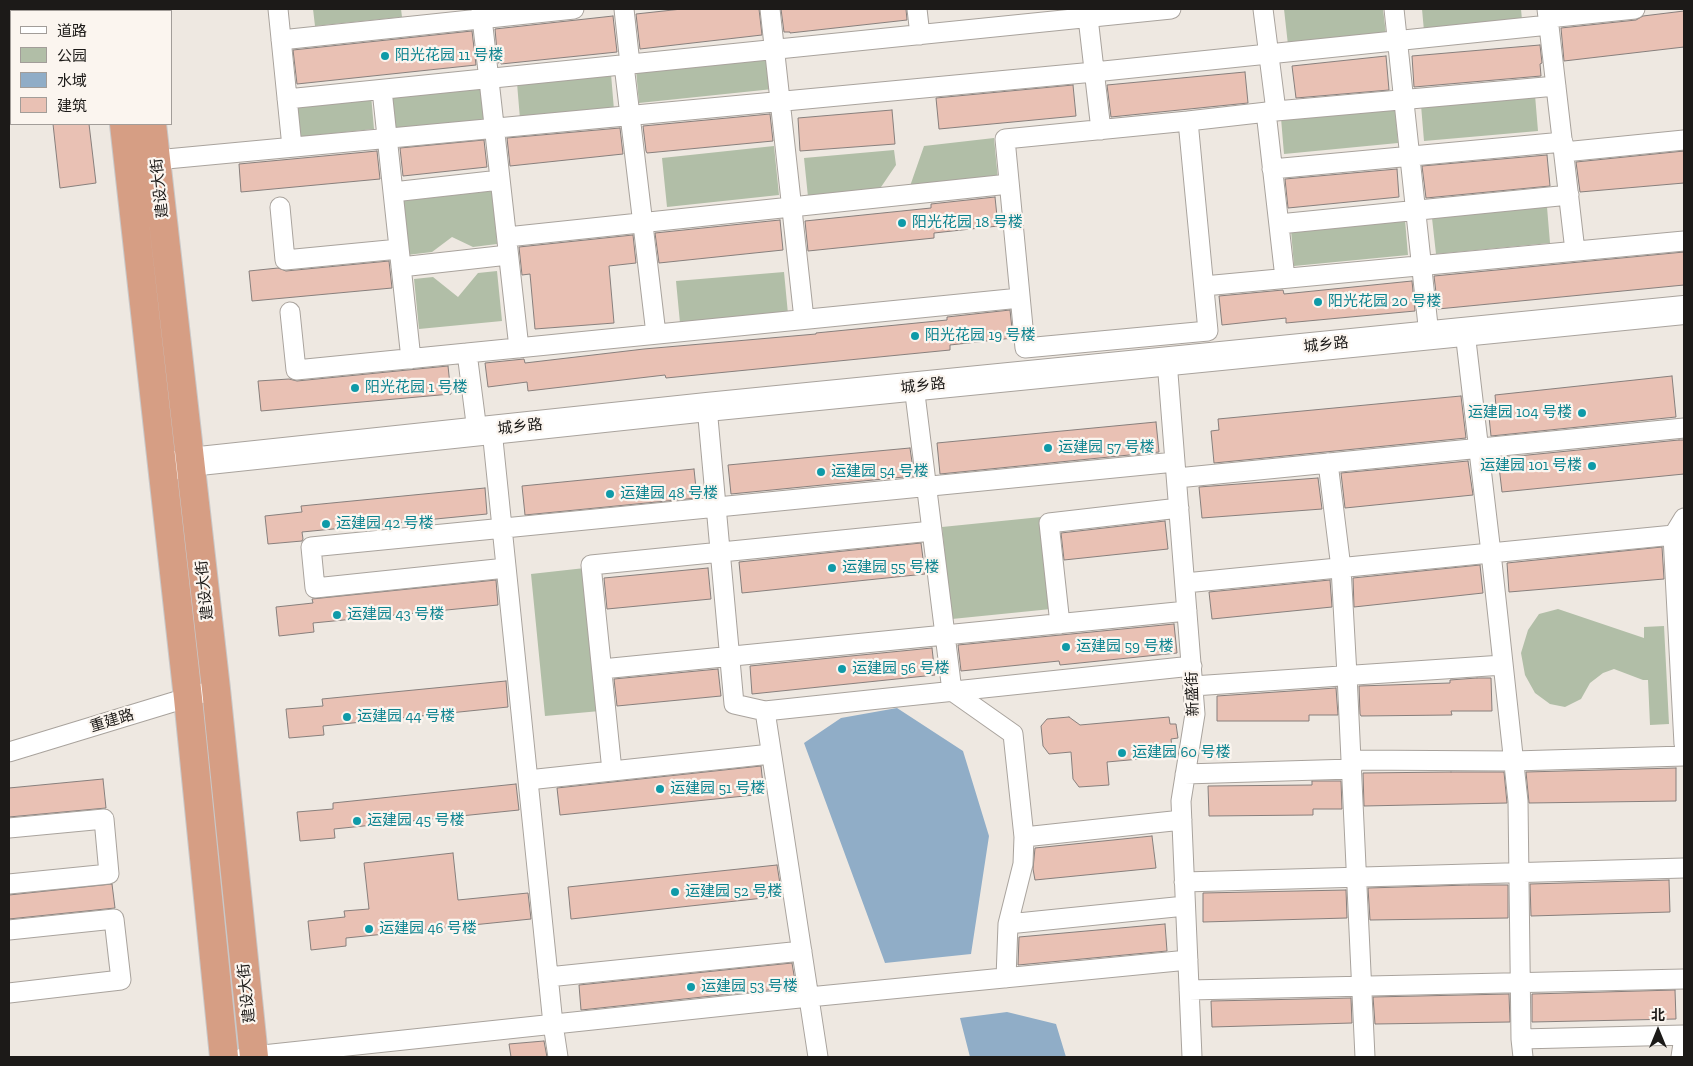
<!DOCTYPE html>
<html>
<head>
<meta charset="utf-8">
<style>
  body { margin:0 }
  #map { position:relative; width:1693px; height:1066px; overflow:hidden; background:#eee8e1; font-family:"Zilla Slab","Noto Sans SC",serif }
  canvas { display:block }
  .frame { position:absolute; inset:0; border:10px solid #1c1a18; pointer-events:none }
  .legend { position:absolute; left:10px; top:10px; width:162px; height:115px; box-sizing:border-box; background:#fbf5ef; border:1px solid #a29d99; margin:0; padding:6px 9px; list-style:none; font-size:15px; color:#1c1a18 }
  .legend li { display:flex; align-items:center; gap:10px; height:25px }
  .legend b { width:25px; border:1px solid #a29d99 }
  .north { position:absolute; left:1633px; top:1006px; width:50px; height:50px; -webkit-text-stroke:4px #fbf5ef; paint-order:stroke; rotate:0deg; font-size:14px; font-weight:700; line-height:20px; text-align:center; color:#1c1a18 }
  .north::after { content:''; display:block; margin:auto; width:18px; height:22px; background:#1c1a18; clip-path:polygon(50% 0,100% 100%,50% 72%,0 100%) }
</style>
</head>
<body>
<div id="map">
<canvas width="1693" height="1066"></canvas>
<div class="frame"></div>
<ul class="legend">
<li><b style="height:6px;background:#fff"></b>道路</li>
<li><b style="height:14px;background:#b1bea7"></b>公园</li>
<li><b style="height:14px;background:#90adc7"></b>水域</li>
<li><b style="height:14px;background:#e9c1b4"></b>建筑</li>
</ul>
<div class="north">北</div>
</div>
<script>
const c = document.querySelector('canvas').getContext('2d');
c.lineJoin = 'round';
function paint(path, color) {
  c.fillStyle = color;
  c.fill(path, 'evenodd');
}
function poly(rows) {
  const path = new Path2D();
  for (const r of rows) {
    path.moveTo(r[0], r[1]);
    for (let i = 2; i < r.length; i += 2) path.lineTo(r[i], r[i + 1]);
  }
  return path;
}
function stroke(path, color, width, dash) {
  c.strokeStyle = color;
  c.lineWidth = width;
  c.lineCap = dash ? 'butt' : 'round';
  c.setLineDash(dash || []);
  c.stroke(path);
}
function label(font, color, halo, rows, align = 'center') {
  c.font = font + ' "Zilla Slab","Noto Sans SC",serif';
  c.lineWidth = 4.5;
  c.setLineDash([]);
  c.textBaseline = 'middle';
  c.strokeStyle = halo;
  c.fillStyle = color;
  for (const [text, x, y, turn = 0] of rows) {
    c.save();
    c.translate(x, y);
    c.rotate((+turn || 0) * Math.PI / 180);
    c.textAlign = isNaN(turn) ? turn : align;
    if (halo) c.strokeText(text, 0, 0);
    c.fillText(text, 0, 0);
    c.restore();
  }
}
paint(poly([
  [313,9,401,9,402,17,315,26],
  [1284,9,1383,9,1386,34,1288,45],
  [1422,9,1521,9,1522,20,1424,31],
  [770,56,773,89,639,103,636,70],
  [611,74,614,110,520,119,517,83],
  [482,85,485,121,389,130,386,94],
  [371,95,374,129,298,137,295,103],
  [1535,95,1538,131,1424,141,1421,105],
  [1395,108,1398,143,1284,154,1281,118],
  [994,138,998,180,909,189,924,146],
  [774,146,779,195,667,207,662,158],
  [894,150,896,165,879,190,808,197,804,158],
  [492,191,497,244,473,247,452,237,432,252,407,255,401,201],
  [1547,207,1550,243,1436,254,1432,218],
  [1405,220,1408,255,1294,266,1291,230],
  [497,271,502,321,419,329,414,279,433,277,458,297,478,273],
  [784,272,788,314,680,323,676,281],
  [1041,517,1051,609,952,619,942,527],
  [585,568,600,711,545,716,531,574],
  [1558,609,1644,638,1644,627,1664,626,1669,724,1650,725,1648,680,1643,680,1614,669,1603,673,1590,683,1581,699,1565,707,1550,704,1535,693,1525,675,1521,653,1528,630,1539,614]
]), '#b1bea7');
paint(poly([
  [897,708,963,751,989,836,971,954,885,963,804,743,841,718],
  [1007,1012,1056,1024,1066,1057,970,1057,960,1018]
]), '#90adc7');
const building = poly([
  [682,9,759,9,762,35,640,49,636,14,682,9],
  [781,9,906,9,907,20,790,33,790,32,784,32,781,9],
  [1684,11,1684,47,1564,61,1561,28,1636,20,1643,16,1684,11],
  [613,16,617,52,501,64,501,62,498,63,495,29,613,16],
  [472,31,476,65,297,84,293,50,472,31],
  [1540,45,1542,63,1540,64,1541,76,1414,87,1412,56,1540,45],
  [1386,56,1389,90,1296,98,1292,66,1386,56],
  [1245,72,1248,103,1111,117,1107,85,1245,72],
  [1073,85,1076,116,939,129,936,98,1073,85],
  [892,110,895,144,800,151,798,118,892,110],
  [770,114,773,141,647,153,646,151,643,126,770,114],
  [53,124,89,124,96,183,60,188,53,124],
  [620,128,623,154,510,166,507,138,620,128],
  [484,140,487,167,403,176,400,148,484,140],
  [377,151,380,179,241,192,239,164,377,151],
  [1684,151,1684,183,1580,192,1576,162,1684,151],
  [1547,155,1550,186,1426,198,1422,166,1547,155],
  [1397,169,1399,197,1288,208,1285,179,1397,169],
  [995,197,998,226,934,233,934,238,808,251,805,221,931,208,931,204,995,197],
  [780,220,783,250,659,263,655,233,780,220],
  [633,235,636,263,609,266,614,323,535,329,530,274,522,275,519,247,633,235],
  [1684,252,1684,285,1438,309,1434,276,1684,252],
  [389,261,392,288,252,301,249,271,278,268,286,271,389,261],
  [1412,281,1415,311,1286,323,1286,318,1222,325,1219,296,1283,290,1284,294,1412,281],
  [1010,310,1013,338,950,345,950,350,666,378,665,375,528,391,527,382,488,387,485,363,524,359,525,363,644,349,816,334,816,333,947,320,947,317,1010,310],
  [448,366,451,394,261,411,258,381,289,379,297,381,448,366],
  [1672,376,1676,417,1491,436,1488,407,1496,406,1495,395,1672,376],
  [1461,396,1466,438,1214,463,1211,431,1219,430,1218,419,1461,396],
  [1156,422,1159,452,940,474,937,443,1156,422],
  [1679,440,1684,440,1684,474,1502,492,1498,458,1679,440],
  [910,448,914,476,731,494,728,465,910,448],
  [1468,461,1473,495,1345,508,1341,473,1468,461],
  [694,469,697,498,525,515,522,486,694,469],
  [1318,478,1322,509,1202,518,1199,487,1318,478],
  [485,488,487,514,302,532,303,539,302,541,268,544,265,516,302,512,301,506,485,488],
  [1165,521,1168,549,1064,560,1061,533,1165,521],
  [921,543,925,574,742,593,739,562,921,543],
  [1662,547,1664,579,1509,592,1507,563,1662,547],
  [1480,565,1483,593,1354,607,1353,578,1480,565],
  [708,568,711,599,607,609,604,578,708,568],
  [496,580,498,605,313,623,314,632,279,636,276,607,313,603,312,599,496,580],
  [1330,580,1332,607,1212,619,1209,592,1330,580],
  [1174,624,1177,653,1060,665,1059,661,961,671,958,645,1174,624],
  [932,648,935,675,752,694,750,666,932,648],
  [718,669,721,696,617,706,614,679,718,669],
  [1477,678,1491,678,1492,711,1451,711,1452,715,1361,716,1360,714,1359,686,1450,683,1450,680,1477,678],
  [506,681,508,707,323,726,324,735,289,738,286,709,323,706,322,699,506,681],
  [1336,688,1338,715,1309,715,1309,721,1217,721,1217,696,1336,688],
  [1069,717,1080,725,1169,717,1170,724,1176,724,1178,738,1171,739,1173,756,1107,762,1109,785,1079,787,1073,779,1071,752,1049,754,1043,746,1041,726,1047,719,1069,717],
  [761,766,764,794,560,815,557,788,761,766],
  [1676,768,1676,801,1529,803,1526,772,1676,768],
  [1451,772,1504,772,1507,803,1364,806,1363,773,1451,772],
  [103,779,106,808,9,817,9,788,103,779],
  [1312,781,1341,781,1342,809,1313,809,1313,815,1209,816,1208,786,1312,785,1312,781],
  [516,784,519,810,334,829,335,838,300,841,297,812,333,809,333,803,516,784],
  [1152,836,1156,868,1035,880,1033,869,1035,848,1152,836],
  [453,853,458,900,528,893,531,919,346,938,346,946,311,950,308,921,345,917,344,911,369,909,364,863,453,853],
  [777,865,782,896,571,919,568,887,777,865],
  [1669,880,1670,912,1531,916,1530,884,1669,880],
  [112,884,115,908,9,919,9,895,112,884],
  [1469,885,1508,885,1508,918,1370,920,1368,888,1469,885],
  [1346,890,1347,918,1203,922,1203,893,1346,890],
  [1165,924,1167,951,1018,965,1019,937,1165,924],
  [792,963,796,987,581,1010,579,985,792,963],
  [1675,990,1676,1019,1532,1022,1532,994,1675,990],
  [1509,994,1510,1022,1375,1024,1373,997,1509,994],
  [1351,998,1352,1023,1212,1027,1211,1001,1351,998],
  [544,1041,547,1057,511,1057,509,1044,544,1041]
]);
paint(building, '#e9c1b4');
stroke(building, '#877f7c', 1);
const minor = poly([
  [278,9,292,147],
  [481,9,519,348],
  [624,9,630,64],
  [770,9,804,319],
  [917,9,920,35],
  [1087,9,1101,130],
  [1394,9,1429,335],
  [1547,9,1575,251],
  [1548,18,1635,9],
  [281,40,574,9],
  [624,65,656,334],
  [382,90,411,359],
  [287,99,1171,9],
  [1276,111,1556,86],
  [1266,112,1285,278],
  [1188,121,1208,331,1025,348,1005,139,1188,121],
  [1188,121,1276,111,1263,9],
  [1564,152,1684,140],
  [156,160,1094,72,1549,25],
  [1272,169,1563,142],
  [393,192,500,180],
  [280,207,285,260,399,249],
  [1279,224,1569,195],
  [507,237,1009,184],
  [401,267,508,255],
  [1204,286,1684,241],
  [290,312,296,370,1020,298],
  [1465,332,1491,553,1518,801,1521,1039,1523,1057],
  [467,353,477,431],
  [1167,361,1195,714,1181,801,1192,1057],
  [914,386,952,691,1013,734,1024,837,1023,864,1008,924,1006,978],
  [707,407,734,704,765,711,818,1057],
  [492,430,553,1024,558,1057],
  [1328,463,1341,568,1347,675,1365,1057],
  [1177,478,1684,428],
  [1684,518,1673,536,1684,744],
  [506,568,315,588,311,547,1175,462],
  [1185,583,1684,534],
  [1060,624,1049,523,1179,508],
  [602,669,1187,611],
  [1193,686,1503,665],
  [765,711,1192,666],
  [9,752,216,689],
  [1351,760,1514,761,1684,756],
  [612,771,591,565,932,531],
  [1185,774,1352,769],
  [528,780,771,754],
  [9,828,104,819,109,874,9,884],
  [1024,837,1182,820],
  [1184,882,1684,868],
  [1008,924,1185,906],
  [9,930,114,919,121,980,9,993],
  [548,977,802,951],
  [1189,990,1684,979],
  [1521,1039,1684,1035],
  [244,1057,809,997,1188,960],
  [1681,1057,1684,1037]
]);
const secondary = poly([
  [167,467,190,462,707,407,1684,310]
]);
const trunk = poly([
  [111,9,111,11],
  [139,9,140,11],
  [124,124,188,698,224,1057],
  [152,124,216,689,254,1057]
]);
stroke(minor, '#a9a39d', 21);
stroke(secondary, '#a9a39d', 30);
stroke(trunk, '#c9c8c8', 30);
stroke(minor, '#fff', 19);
stroke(secondary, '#fff', 28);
stroke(trunk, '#d69e84', 28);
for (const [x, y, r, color] of [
  [385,56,5,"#0f9aa8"],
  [902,223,5,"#0f9aa8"],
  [1318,302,5,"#0f9aa8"],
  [915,336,5,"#0f9aa8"],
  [355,388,5,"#0f9aa8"],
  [1582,413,5,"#0f9aa8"],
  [1048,448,5,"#0f9aa8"],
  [1592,466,5,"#0f9aa8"],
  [821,472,5,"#0f9aa8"],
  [610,494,5,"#0f9aa8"],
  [326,524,5,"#0f9aa8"],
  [832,568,5,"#0f9aa8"],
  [337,615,5,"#0f9aa8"],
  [1066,647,5,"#0f9aa8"],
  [842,669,5,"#0f9aa8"],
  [347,717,5,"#0f9aa8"],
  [1122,753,5,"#0f9aa8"],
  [660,789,5,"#0f9aa8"],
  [357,821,5,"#0f9aa8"],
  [675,892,5,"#0f9aa8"],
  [369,929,5,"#0f9aa8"],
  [691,987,5,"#0f9aa8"]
]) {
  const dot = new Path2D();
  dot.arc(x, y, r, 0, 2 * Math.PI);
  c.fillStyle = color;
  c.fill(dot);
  stroke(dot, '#fbf5ef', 2);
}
label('15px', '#0d838f', '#fbf5ef', [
  ["阳光花园 11 号楼",395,56],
  ["阳光花园 18 号楼",912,223],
  ["阳光花园 20 号楼",1328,302],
  ["阳光花园 19 号楼",925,336],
  ["阳光花园 1 号楼",365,388],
  ["运建园 104 号楼",1572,413,"right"],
  ["运建园 57 号楼",1058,448],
  ["运建园 101 号楼",1582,466,"right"],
  ["运建园 54 号楼",831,472],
  ["运建园 48 号楼",620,494],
  ["运建园 42 号楼",336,524],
  ["运建园 55 号楼",842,568],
  ["运建园 43 号楼",347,615],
  ["运建园 59 号楼",1076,647],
  ["运建园 56 号楼",852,669],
  ["运建园 44 号楼",357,717],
  ["运建园 60 号楼",1132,753],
  ["运建园 51 号楼",670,789],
  ["运建园 45 号楼",367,821],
  ["运建园 52 号楼",685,892],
  ["运建园 46 号楼",379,929],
  ["运建园 53 号楼",701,987]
], 'left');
label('15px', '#1c1a18', '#fbf5ef', [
  ["建设大街",160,188,-96],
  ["城乡路",1326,345,-6],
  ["城乡路",923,386,-6],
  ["城乡路",520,427,-6],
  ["建设大街",205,590,-96],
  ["新盛街",1193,694,-92],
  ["重建路",112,721,-17],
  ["建设大街",247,993,-96]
]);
</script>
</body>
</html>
